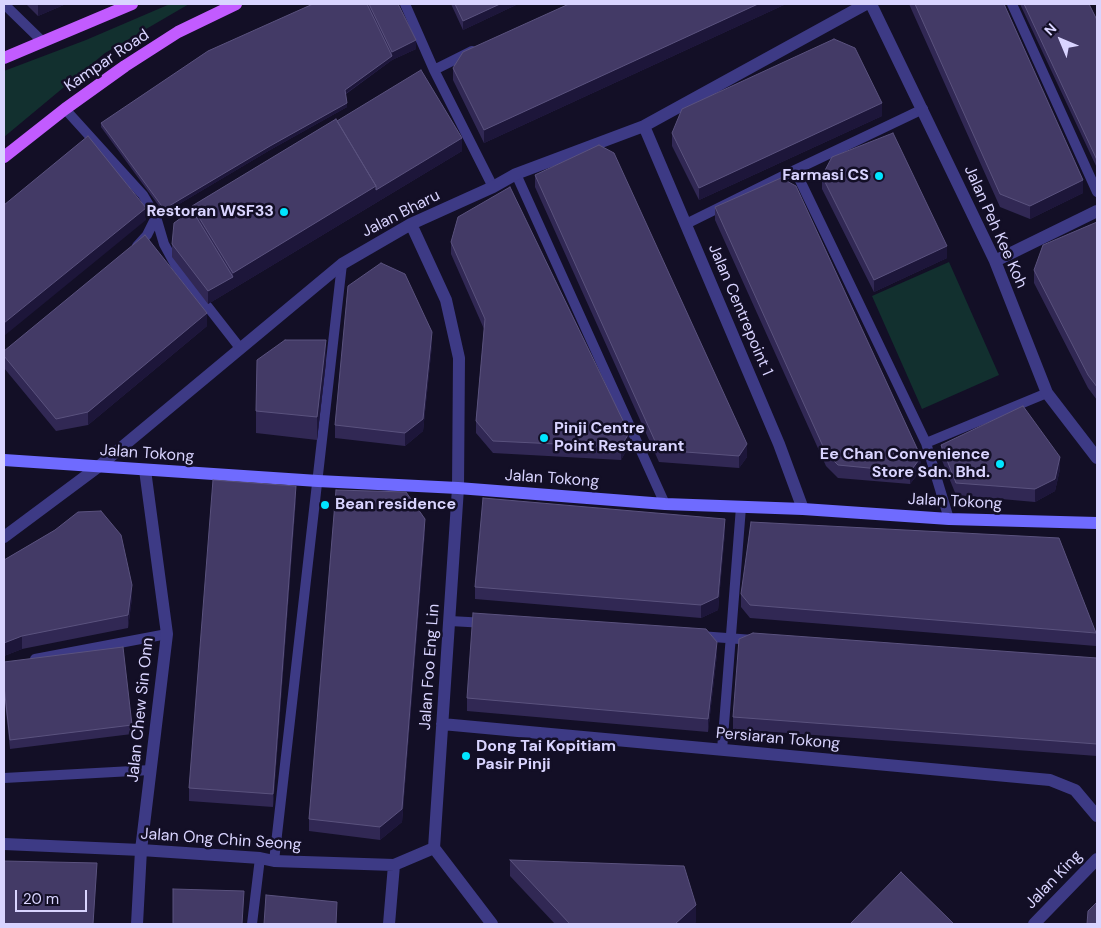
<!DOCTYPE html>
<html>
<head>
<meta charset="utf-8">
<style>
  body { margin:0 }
  #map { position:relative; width:1101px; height:928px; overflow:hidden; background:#130f26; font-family:"DM Sans",sans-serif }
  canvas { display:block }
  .frame { position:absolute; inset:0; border:5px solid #d9d4ff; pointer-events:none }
  .north { position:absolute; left:1036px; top:15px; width:50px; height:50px; -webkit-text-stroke:4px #130f26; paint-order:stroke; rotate:315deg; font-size:14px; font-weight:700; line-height:20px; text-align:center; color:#d9d4ff }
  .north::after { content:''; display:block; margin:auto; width:18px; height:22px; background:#d9d4ff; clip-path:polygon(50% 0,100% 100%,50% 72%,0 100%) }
  .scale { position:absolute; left:15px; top:890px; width:72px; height:22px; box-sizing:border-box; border:2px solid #d9d4ff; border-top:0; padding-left:6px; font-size:15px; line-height:18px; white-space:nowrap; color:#d9d4ff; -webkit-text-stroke:4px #130f26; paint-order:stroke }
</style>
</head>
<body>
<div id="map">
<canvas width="1101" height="928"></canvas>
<div class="frame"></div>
<div class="north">N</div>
<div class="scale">20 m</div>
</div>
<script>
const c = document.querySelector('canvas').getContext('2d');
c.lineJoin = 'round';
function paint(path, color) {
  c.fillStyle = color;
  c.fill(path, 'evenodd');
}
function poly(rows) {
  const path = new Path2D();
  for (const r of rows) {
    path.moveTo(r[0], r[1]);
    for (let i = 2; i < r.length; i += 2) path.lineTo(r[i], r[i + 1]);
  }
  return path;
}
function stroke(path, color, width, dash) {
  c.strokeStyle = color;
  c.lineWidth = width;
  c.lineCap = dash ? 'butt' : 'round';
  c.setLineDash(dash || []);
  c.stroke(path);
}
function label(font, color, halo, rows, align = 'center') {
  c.font = font + ' "DM Sans",sans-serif';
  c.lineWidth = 5;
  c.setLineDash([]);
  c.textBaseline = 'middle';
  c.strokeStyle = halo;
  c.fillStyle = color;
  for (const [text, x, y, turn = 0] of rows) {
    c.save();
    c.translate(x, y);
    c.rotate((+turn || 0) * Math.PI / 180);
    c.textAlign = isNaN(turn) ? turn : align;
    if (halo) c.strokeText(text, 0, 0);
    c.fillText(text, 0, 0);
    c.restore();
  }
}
paint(poly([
  [170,4,189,4,105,53,4,137,4,71,86,40],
  [949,262,999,375,922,409,872,296]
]), '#12302f');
stroke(poly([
  [4,4,43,42],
  [405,4,434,70,472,51],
  [1012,4,1097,192],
  [434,70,493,187],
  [65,109,143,195,156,217,164,244,176,266,240,348],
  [795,170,926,443,949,519],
  [516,174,665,504],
  [686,224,795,170,923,109],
  [137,246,147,235,156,217],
  [926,443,1047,393],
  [450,621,486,623],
  [700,636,753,640],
  [35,659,167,634],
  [722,750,741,507],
  [4,778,151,770],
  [274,861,342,264],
  [252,924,260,858]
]), '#3d3a85', 10);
stroke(poly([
  [871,4,995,261,1047,393,1097,458],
  [644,126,779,444,803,509],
  [411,224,446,300,459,358,458,488,434,848],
  [995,261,1097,211],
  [4,537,98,467,342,264,411,224,493,187,516,174,644,126,866,4],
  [442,724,1050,780,1075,790,1097,816],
  [4,844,141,850,260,858,274,861,394,865,434,848],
  [434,848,492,924],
  [137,924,141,850,167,634,145,470],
  [389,924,394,865],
  [1034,924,1097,859]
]), '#3d3a85', 12);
stroke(poly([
  [4,460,318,481,458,488,665,504,803,509,949,519,1097,523]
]), '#6f6bff', 12);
stroke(poly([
  [4,58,132,4],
  [4,157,65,109,125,66,178,32,236,4]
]), '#c25bff', 12);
paint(poly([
  [26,4,66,4,38,16],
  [313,4,398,4,416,49,392,60,346,94,347,107,270,150,164,213,101,127,101,123],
  [451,4,516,4,516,5,463,30],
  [569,4,786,4,484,143,453,80,453,68],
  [909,4,1004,4,1083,193,1030,219,1000,207],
  [1020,4,1089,4,1097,20,1097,168],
  [882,116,699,200,672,146,672,133],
  [337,121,462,151,208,304,172,257,172,244,192,210,192,206],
  [535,175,747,457,739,468,659,462,535,187],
  [822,176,947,258,874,292,822,189],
  [715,207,921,470,910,484,838,478,826,466,715,220],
  [1097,222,1097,400,1088,388,1034,283,1034,270],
  [451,242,629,446,621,460,493,453,476,433,476,421,484,329,451,254],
  [207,326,88,425,56,431,4,368,4,351],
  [432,345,423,431,405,446,335,438,335,425],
  [326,362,317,440,256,433,256,411],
  [941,445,1060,469,1055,491,1035,502,956,495,941,458],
  [296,498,273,807,189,801,189,788],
  [55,530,132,598,128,628,22,649,4,656,4,560],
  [425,531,402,822,380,840,309,831,309,819],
  [725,532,718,610,701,618,475,599,475,587],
  [741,594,1096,633,1096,646,750,618,741,607],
  [717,654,708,732,467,711,467,698],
  [1097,658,1097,756,733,729,733,717],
  [4,662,132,725,132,734,10,749,4,694],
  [510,860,696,922,693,924,555,924,510,876]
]), '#312854');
paint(poly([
  [38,4,66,4,38,16],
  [500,4,516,4,516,5,463,30,463,21],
  [758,4,786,4,484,143,484,130],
  [416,40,416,49,392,60,345,94,345,90,392,56,392,52],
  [347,103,347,107,270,150,164,213,164,209,270,146],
  [882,103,882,116,699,200,699,188],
  [462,138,462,151,208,304,208,291,233,277,233,273,376,186],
  [1083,180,1083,193,1030,219,1030,206],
  [146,208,146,220,4,336,4,323],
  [947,246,947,258,874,292,874,280],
  [207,313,207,326,88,425,88,412],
  [432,332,432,345,423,431,405,446,405,433],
  [326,340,326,362,317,440,317,417],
  [629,433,629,446,621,460,621,447],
  [747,444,747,457,739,468,739,456],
  [921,457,921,470,910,484,910,472],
  [1060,457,1060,469,1055,491,1035,502,1035,489],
  [296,486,296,498,273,807,273,794],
  [425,519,425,531,402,822,380,840,380,827],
  [725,519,725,532,718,610,701,618,701,605],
  [132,585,132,598,128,628,128,615],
  [22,636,22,649,4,656,4,643],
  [717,642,717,654,708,732,708,719],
  [97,863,97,871,93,924],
  [696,905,696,922,693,924,675,924]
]), '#1d163a');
const building = poly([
  [313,4,367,4,392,56,345,90,347,103,270,146,164,209,101,123,208,51,313,4],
  [369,4,398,4,416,40,392,52,369,4],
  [455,4,500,4,463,21,455,4],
  [569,4,758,4,484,130,453,68,463,52,569,4],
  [915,4,1004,4,1083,180,1030,206,1000,194,915,4],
  [1024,4,1089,4,1097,20,1097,160,1024,4],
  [834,39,855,48,882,103,699,188,672,133,682,109,834,39],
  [421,70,462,138,376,190,376,186,337,121,421,70],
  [336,119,376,186,233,273,192,206,336,119],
  [893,133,947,246,874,280,822,176,832,157,893,133],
  [88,136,146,208,4,323,4,205,88,136],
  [599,145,614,153,747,444,739,456,659,450,535,175,599,145],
  [781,178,796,186,921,457,910,472,838,465,826,453,715,207,781,178],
  [510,187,629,433,621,447,493,441,476,421,485,319,451,242,458,217,510,187],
  [192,210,233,277,208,291,172,244,174,223,192,210],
  [1097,222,1097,387,1088,375,1034,270,1043,245,1097,222],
  [145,235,207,313,88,412,56,419,4,356,4,351,145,235],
  [381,263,405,274,432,332,423,419,405,433,335,425,348,286,381,263],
  [285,340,326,340,317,417,256,411,257,360,285,340],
  [1023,406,1060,457,1055,479,1035,489,956,483,941,445,1023,406],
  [213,480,296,486,273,794,189,788,213,480],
  [336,490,406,492,425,519,402,809,380,827,309,819,336,490],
  [483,498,725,519,718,597,701,605,475,587,483,498],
  [101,511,121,535,132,585,128,615,22,636,4,643,4,560,55,530,78,512,101,511],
  [751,522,1059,538,1096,633,750,605,741,594,751,522],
  [473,613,706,629,717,642,708,719,467,698,473,613],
  [753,633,1097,658,1097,744,733,717,739,639,753,633],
  [123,647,132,725,10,740,4,686,4,662,123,647],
  [510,860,684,866,696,905,675,924,570,924,510,860],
  [4,861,97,863,93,924,4,924,4,861],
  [901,872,954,924,850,924,901,872],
  [173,889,244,891,242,924,173,924,173,889],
  [266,895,337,902,336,924,264,924,266,895],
  [1097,902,1097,924,1087,924,1088,911,1097,902]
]);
paint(building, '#433a66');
stroke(building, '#5a527e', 1);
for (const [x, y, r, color] of [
  [879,176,5,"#00e5ff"],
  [284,212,5,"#00e5ff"],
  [544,438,5,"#00e5ff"],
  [1000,464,5,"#00e5ff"],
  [325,505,5,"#00e5ff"],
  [466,756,5,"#00e5ff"]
]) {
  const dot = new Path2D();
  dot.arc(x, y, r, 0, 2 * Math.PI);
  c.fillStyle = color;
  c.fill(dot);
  stroke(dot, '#130f26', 2);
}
label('16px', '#d9d4ff', '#130f26', [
  ["Kampar Road",107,61,-34],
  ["Jalan Bharu",401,214,-27],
  ["Jalan Peh Kee Koh",995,227,66],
  ["Jalan Centrepoint 1",740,310,67],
  ["Jalan Tokong",147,454,4],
  ["Jalan Tokong",552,479,4],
  ["Jalan Tokong",955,502,3],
  ["Jalan Foo Eng Lin",430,667,-86],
  ["Jalan Chew Sin Onn",141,710,-84],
  ["Persiaran Tokong",778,739,5],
  ["Jalan Ong Chin Seong",221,840,4],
  ["Jalan King",1054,880,-46]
]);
label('bold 16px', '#d9d4ff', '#130f26', [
  ["Farmasi CS",869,176],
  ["Restoran WSF33",274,212],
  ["Pinji Centre",554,429,"left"],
  ["Point Restaurant",554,447,"left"],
  ["Ee Chan Convenience",990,455],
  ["Store Sdn. Bhd.",990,473],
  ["Bean residence",335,505,"left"],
  ["Dong Tai Kopitiam",476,747,"left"],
  ["Pasir Pinji",476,765,"left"]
], 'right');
</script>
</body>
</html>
